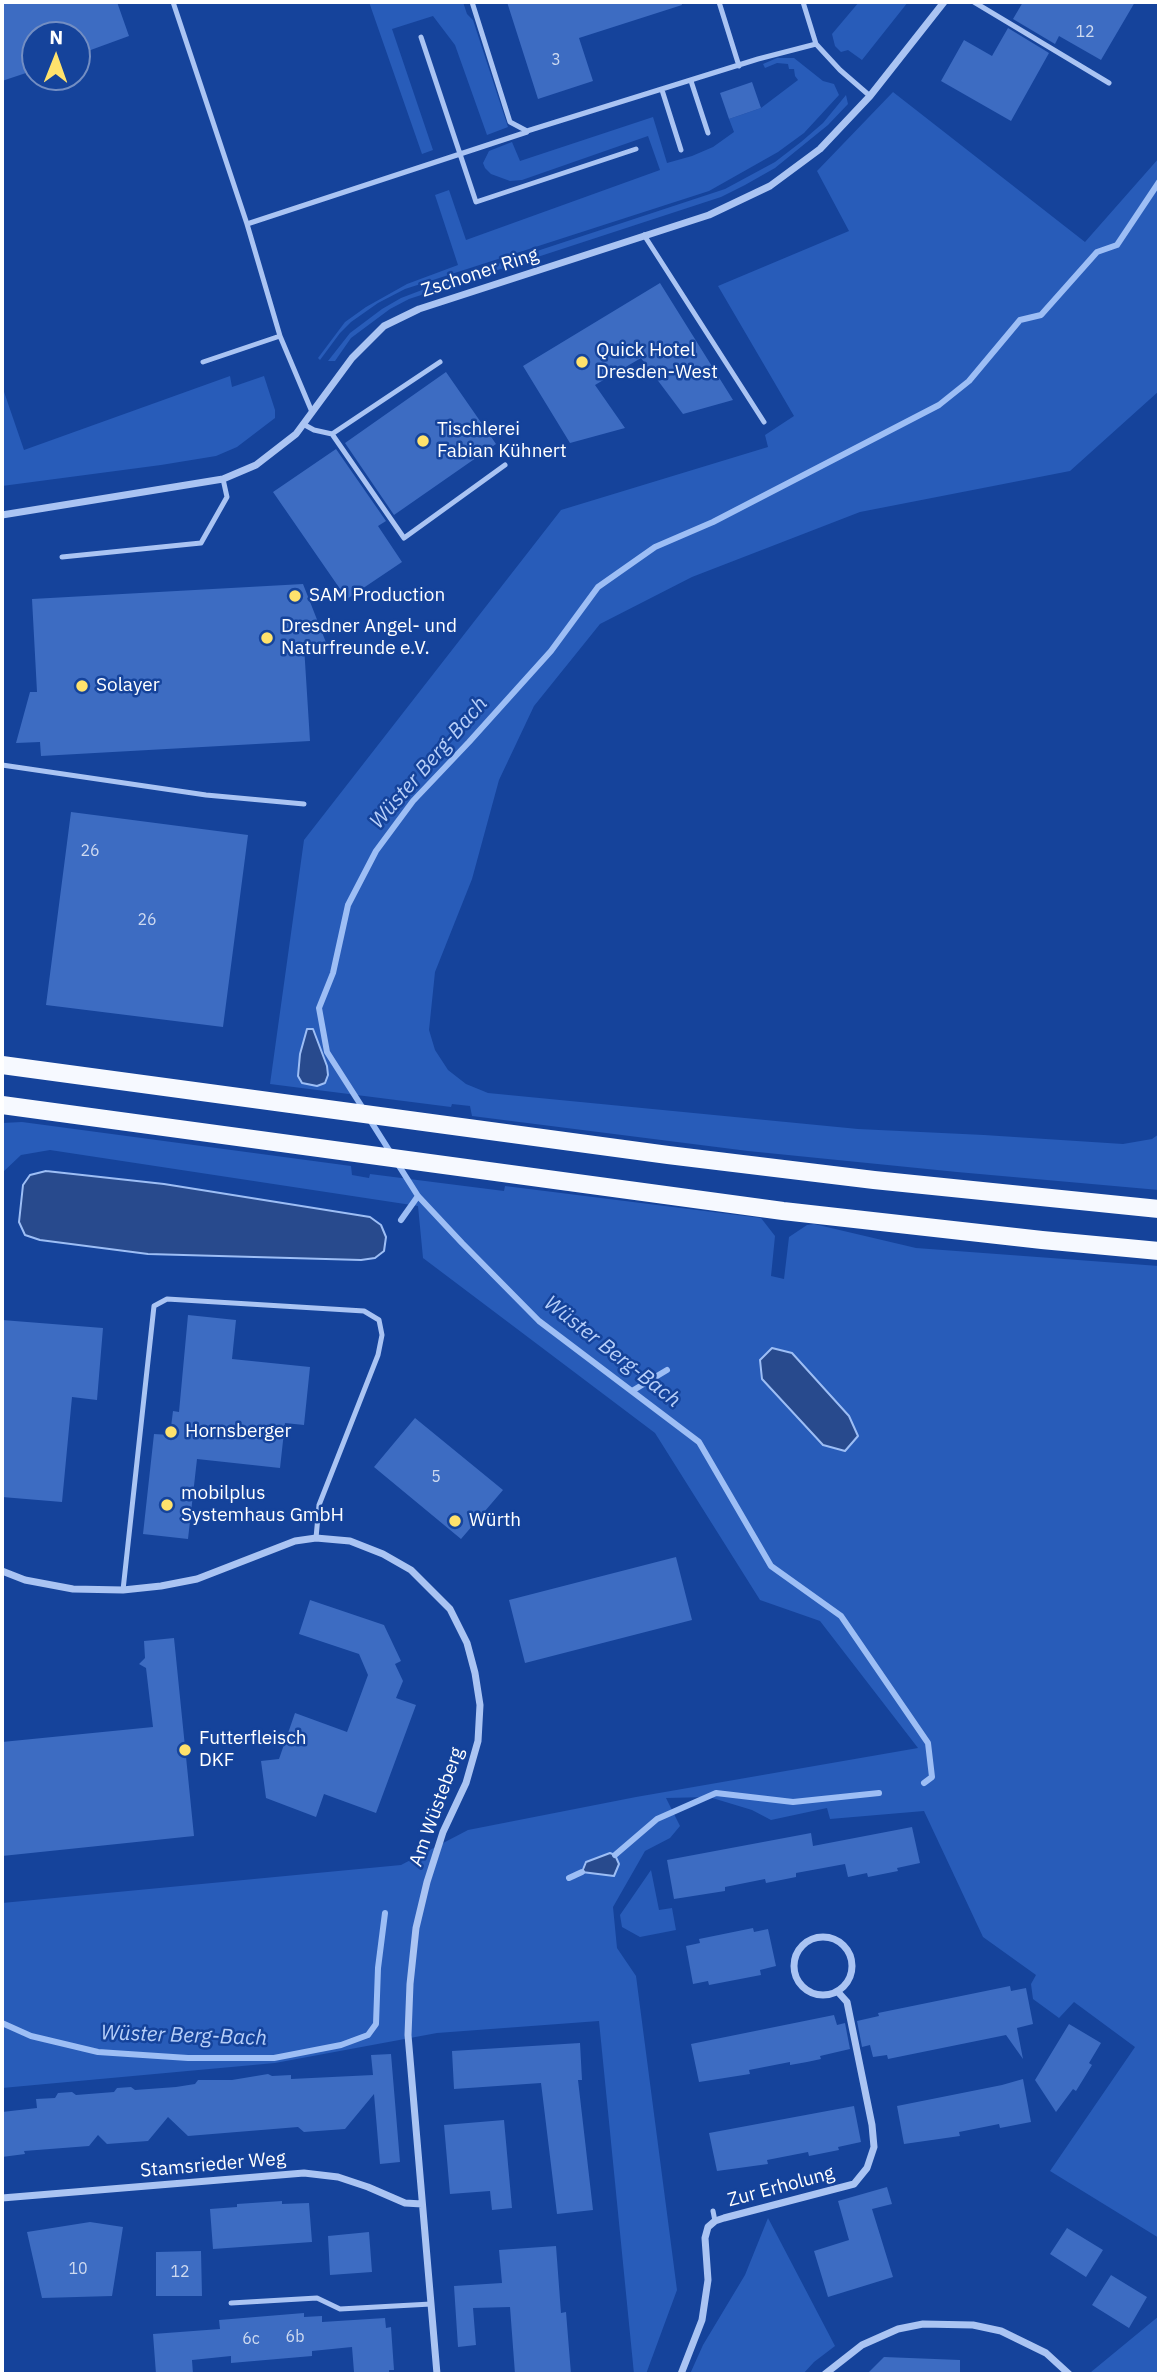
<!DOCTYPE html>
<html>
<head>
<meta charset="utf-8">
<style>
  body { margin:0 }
  #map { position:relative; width:1161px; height:2376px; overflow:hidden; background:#15439b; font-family:"IBM Plex Sans",sans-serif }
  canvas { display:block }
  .frame { position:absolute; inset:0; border:4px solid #fff; pointer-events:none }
  .north { position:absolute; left:21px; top:21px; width:70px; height:70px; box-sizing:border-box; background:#15439b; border:2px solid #738ec3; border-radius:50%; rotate:1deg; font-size:19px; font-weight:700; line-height:28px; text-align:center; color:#fff }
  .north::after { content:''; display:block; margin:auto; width:24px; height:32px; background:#ffe26c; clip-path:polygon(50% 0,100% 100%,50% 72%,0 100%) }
</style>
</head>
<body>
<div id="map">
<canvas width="1161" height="2376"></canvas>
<div class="frame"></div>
<div class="north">N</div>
</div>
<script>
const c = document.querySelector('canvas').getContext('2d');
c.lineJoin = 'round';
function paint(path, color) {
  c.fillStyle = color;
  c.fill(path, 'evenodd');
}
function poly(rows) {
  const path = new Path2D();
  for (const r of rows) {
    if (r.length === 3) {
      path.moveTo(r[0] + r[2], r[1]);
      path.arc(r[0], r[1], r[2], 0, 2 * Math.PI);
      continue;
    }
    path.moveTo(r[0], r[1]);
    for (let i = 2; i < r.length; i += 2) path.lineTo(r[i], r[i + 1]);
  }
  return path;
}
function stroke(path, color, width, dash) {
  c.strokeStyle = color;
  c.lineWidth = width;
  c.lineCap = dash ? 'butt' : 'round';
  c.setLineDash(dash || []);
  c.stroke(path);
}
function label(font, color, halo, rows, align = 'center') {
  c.font = font + ' "IBM Plex Sans",sans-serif';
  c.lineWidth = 5;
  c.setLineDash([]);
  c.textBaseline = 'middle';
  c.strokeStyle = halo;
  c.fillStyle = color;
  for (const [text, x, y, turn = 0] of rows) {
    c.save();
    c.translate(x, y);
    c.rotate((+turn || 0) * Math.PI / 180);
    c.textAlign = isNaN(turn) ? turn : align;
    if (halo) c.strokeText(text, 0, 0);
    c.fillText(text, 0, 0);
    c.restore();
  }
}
paint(poly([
  [369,2,463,2,467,14,473,20,508,127,487,135,455,45,433,16,392,29,433,150,422,154],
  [859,2,908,2,862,60,848,50,841,52,835,46,832,34],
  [777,58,794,58,823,81,834,84,839,95,804,133,778,152,709,191,405,289,378,303,351,322,340,333,320,360,318,358,345,322,366,307,407,284,458,265,435,195,449,190,466,240,660,170,648,136,522,180,510,181,491,174,485,168,483,163,489,151,512,142,520,161,653,117,667,163,692,156,713,147,734,132,729,119,761,108,798,80,795,76,794,69,789,69,788,64,777,63,765,68,763,64],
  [893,92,1085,242,1159,158,1159,391,1070,471,860,512,692,577,600,624,534,706,499,780,472,879,435,972,429,1030,435,1050,448,1070,466,1084,488,1093,858,1129,984,1135,1123,1144,1152,1139,1159,1134,1159,1190,957,1172,748,1151,472,1116,470,1106,452,1104,451,1107,270,1084,304,840,561,510,768,447,765,435,794,416,718,286,849,231,817,171],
  [846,95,848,104,828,125,775,168,745,185,721,197,409,299,390,309,351,338,335,361,328,361,350,333,382,309,401,298,443,282,725,189,775,162,801,142,823,123],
  [230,376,232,387,264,376,275,410,275,418,237,447,216,456,161,465,2,486,2,386,24,450],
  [22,1122,351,1166,352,1175,369,1178,370,1174,504,1191,505,1186,761,1218,775,1236,771,1276,784,1279,789,1237,807,1225,814,1224,916,1248,1159,1266,1159,2238,1050,2171,1135,2047,1074,2002,1059,2018,1033,1999,1031,1984,1036,1975,983,1937,924,1811,830,1819,827,1808,771,1820,752,1810,709,1797,666,1798,680,1826,670,1838,645,1851,613,1907,617,1948,636,1976,677,2290,646,2374,634,2374,599,2021,437,2033,275,2063,2,2088,2,1903,401,1865,468,1830,636,1797,918,1748,820,1621,760,1600,655,1433,423,1258,418,1206,50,1150,21,1155,2,1173,2,1123],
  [651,1870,659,1910,672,1908,676,1930,640,1937,622,1927,620,1915],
  [768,2218,835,2346,814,2362,803,2374,690,2374,703,2345,745,2275],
  [1159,2316,1159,2374,1092,2374,1091,2372]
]), '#285cb9');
const water = poly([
  [307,1029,313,1029,327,1066,328,1075,325,1083,317,1086,302,1083,298,1076,300,1054,307,1029],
  [46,1171,164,1184,370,1217,381,1225,386,1237,384,1251,375,1258,361,1260,148,1254,40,1240,25,1235,19,1222,23,1185,30,1175,46,1171],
  [772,1348,792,1353,849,1416,858,1436,845,1451,823,1445,762,1379,760,1360,772,1348],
  [610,1853,615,1855,619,1864,614,1876,582,1872,586,1862,610,1853]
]);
paint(water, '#284a8d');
stroke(water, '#9dbef5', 2);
stroke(poly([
  [364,1110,327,1052,319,1008,333,973,348,905,376,851,413,801,469,742,551,651,598,587,655,547,713,522,939,405,969,381,1020,320,1041,315,1097,252,1117,245,1159,182],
  [370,1120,418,1196,462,1243,539,1321,699,1442,771,1566,841,1616,928,1743,932,1777,924,1783],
  [401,1220,418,1196],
  [632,1391,667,1370],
  [615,1855,657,1819,716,1793,793,1802,879,1793],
  [569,1878,582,1872],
  [2,2023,31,2036,98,2052,188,2058,274,2058,341,2045,368,2035,376,2024,378,1968,385,1913]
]), '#9dbef5', 6);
paint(poly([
  [2,2,117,2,129,36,77,55,77,35,35,35,35,70,2,81],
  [507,2,681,2,682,5,579,38,593,81,538,99],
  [1023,2,1135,2,1101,60,1059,36,1055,44,1013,19],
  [1008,28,1049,53,1011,121,941,81,964,40,992,56],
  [752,82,761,108,729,119,720,93],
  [660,283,733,400,683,414,641,358,595,385,625,428,570,443,523,366],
  [446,372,496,444,394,515,345,443],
  [336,449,386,521,378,526,402,562,347,599,273,492],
  [303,584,327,645,304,646,310,741,41,756,40,742,16,743,30,692,37,692,32,599],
  [71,812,248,835,223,1027,46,1005],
  [188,1315,236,1320,232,1359,310,1367,304,1425,285,1423,280,1468,197,1459,188,1539,143,1534,154,1434,170,1435,173,1411,179,1412],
  [2,1320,103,1328,97,1400,72,1397,62,1502,2,1497],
  [415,1418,503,1490,461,1539,374,1467],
  [676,1557,692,1620,525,1663,509,1600],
  [310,1600,384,1625,401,1661,395,1664,403,1681,396,1698,416,1705,376,1813,324,1794,316,1817,266,1798,261,1761,279,1759,295,1713,347,1732,368,1675,359,1654,299,1634],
  [174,1638,194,1836,2,1856,2,1742,153,1727,146,1668,139,1664,145,1658,144,1641],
  [912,1827,920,1863,897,1868,898,1871,868,1877,867,1873,848,1877,845,1864,796,1873,796,1877,766,1883,765,1879,725,1887,725,1891,674,1899,667,1860,811,1833,813,1846],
  [753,1928,754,1932,768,1929,776,1966,760,1970,761,1975,709,1985,708,1981,693,1984,686,1946,700,1943,699,1939],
  [1010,1986,1011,1991,1026,1988,1033,2024,1017,2028,1023,2059,1006,2035,888,2059,887,2055,873,2057,870,2045,862,2047,857,2021,879,2016,878,2013],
  [834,2015,837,2025,845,2023,850,2049,820,2056,821,2059,807,2062,790,2065,790,2062,749,2070,750,2074,699,2082,691,2044],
  [1069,2024,1101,2043,1089,2063,1092,2065,1076,2091,1073,2089,1056,2112,1035,2080],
  [580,2043,582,2080,578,2080,593,2210,557,2214,541,2083,454,2089,452,2051],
  [391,2054,400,2162,380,2164,374,2094,345,2129,304,2132,298,2127,188,2136,168,2117,148,2141,107,2144,98,2135,89,2146,24,2151,25,2154,2,2157,2,2112,37,2108,36,2099,55,2098,58,2093,72,2092,76,2095,114,2092,117,2088,131,2087,135,2090,176,2087,195,2084,198,2080,232,2080,268,2074,272,2076,291,2075,291,2079,373,2075,371,2055],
  [1023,2079,1031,2122,1000,2128,999,2124,959,2132,960,2136,904,2144,897,2106,1002,2085],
  [854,2106,861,2142,838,2147,839,2150,809,2156,808,2152,767,2160,768,2164,717,2171,709,2133],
  [504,2120,512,2208,492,2210,490,2191,450,2194,444,2125],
  [887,2187,892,2204,872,2209,893,2277,828,2297,814,2251,849,2240,838,2201],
  [282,2201,282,2204,309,2203,312,2242,213,2249,210,2209,237,2207,237,2204],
  [90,2222,123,2227,112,2296,42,2298,27,2232],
  [1067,2228,1103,2250,1086,2277,1050,2254],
  [369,2232,372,2272,330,2275,328,2236],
  [556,2246,561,2313,566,2312,571,2374,515,2374,510,2307,473,2308,476,2345,458,2347,454,2286,502,2283,499,2250],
  [201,2251,202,2296,156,2296,156,2252],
  [1111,2275,1147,2297,1129,2328,1092,2305],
  [304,2313,304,2317,322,2316,322,2322,385,2318,386,2328,391,2327,394,2370,389,2370,389,2374,354,2372,352,2347,312,2351,312,2356,231,2363,231,2356,192,2360,193,2374,156,2374,153,2334,220,2329,219,2320],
  [884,2357,960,2360,960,2374,867,2374]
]), '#3d6cc2');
stroke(poly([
  [173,2,247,224,280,336,312,412],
  [472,2,510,122,527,131,758,59,816,44],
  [719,2,739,66],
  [803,2,816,44,840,70,870,96],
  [974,2,1109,83],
  [421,37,476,202,636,149],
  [691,81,708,133],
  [662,90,681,150],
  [247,224,527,132],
  [644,235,764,422],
  [203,362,280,336],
  [303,424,314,430,332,434,440,362],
  [332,434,404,538,505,465],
  [62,557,201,543,227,497,223,479],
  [2,765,206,795,304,804],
  [123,1590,154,1306,167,1299,364,1311,379,1320,382,1335,378,1355,319,1505,316,1538],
  [713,2211,715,2221],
  [231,2303,317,2298,340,2309,431,2304]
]), '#aac4f3', 5);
stroke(poly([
  [2,515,223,479,256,465,296,434,352,358,384,326,419,309,709,215,770,186,820,149,870,96,944,2],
  [2,1571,25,1580,73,1589,123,1590,161,1586,197,1579,295,1541,316,1538,350,1541,383,1554,411,1570,450,1609,467,1643,475,1673,480,1705,478,1741,466,1783,443,1832,427,1882,416,1928,410,1984,408,2035,437,2374],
  [823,1966,29],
  [2,2198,304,2173,338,2177,368,2187,405,2203,422,2204],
  [681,2374,702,2320,708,2280,705,2238,708,2227,715,2221,724,2218,854,2184,867,2168,874,2147,872,2125,847,2002,838,1992],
  [825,2374,862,2345,898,2329,923,2324,973,2325,1001,2331,1046,2353,1069,2374]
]), '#aac4f3', 7);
stroke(poly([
  [2,1065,668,1155,874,1180,1159,1209],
  [2,1105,783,1211,1042,1240,1159,1251]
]), '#f6f9ff', 18);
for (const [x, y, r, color] of [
  [582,362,7,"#ffe26c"],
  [423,441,7,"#ffe26c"],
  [295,596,7,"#ffe26c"],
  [267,638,7,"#ffe26c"],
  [82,686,7,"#ffe26c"],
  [171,1432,7,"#ffe26c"],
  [167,1505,7,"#ffe26c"],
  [455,1521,7,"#ffe26c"],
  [185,1750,7,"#ffe26c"]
]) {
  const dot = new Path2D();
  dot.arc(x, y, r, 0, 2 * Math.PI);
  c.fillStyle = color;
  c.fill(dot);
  stroke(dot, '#15439b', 2.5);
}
label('16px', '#cedaf0', null, [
  ["12",1085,32],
  ["3",556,60],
  ["26",90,851],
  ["26",147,920],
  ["5",436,1477],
  ["10",78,2269],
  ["12",180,2272],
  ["6b",295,2337],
  ["6c",251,2339]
]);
label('19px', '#fff', '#15439b', [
  ["Zschoner Ring",480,273,-18],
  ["Am Wüsteberg",437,1807,-70],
  ["Stamsrieder Weg",213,2165,-5],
  ["Zur Erholung",781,2187,-15]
]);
label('19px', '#fff', '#15439b', [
  ["Quick Hotel",596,351],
  ["Dresden-West",596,373],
  ["Tischlerei",437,430],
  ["Fabian Kühnert",437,452],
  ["SAM Production",309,596],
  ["Dresdner Angel- und",281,627],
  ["Naturfreunde e.V.",281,649],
  ["Solayer",96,686],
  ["Hornsberger",185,1432],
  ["mobilplus",181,1494],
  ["Systemhaus GmbH",181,1516],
  ["Würth",469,1521],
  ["Futterfleisch",199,1739],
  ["DKF",199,1761]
], 'left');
label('italic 21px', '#b7cff9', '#15439b', [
  ["Wüster Berg-Bach",429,763,-49],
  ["Wüster Berg-Bach",612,1352,38],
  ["Wüster Berg-Bach",184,2036,2]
]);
</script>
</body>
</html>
